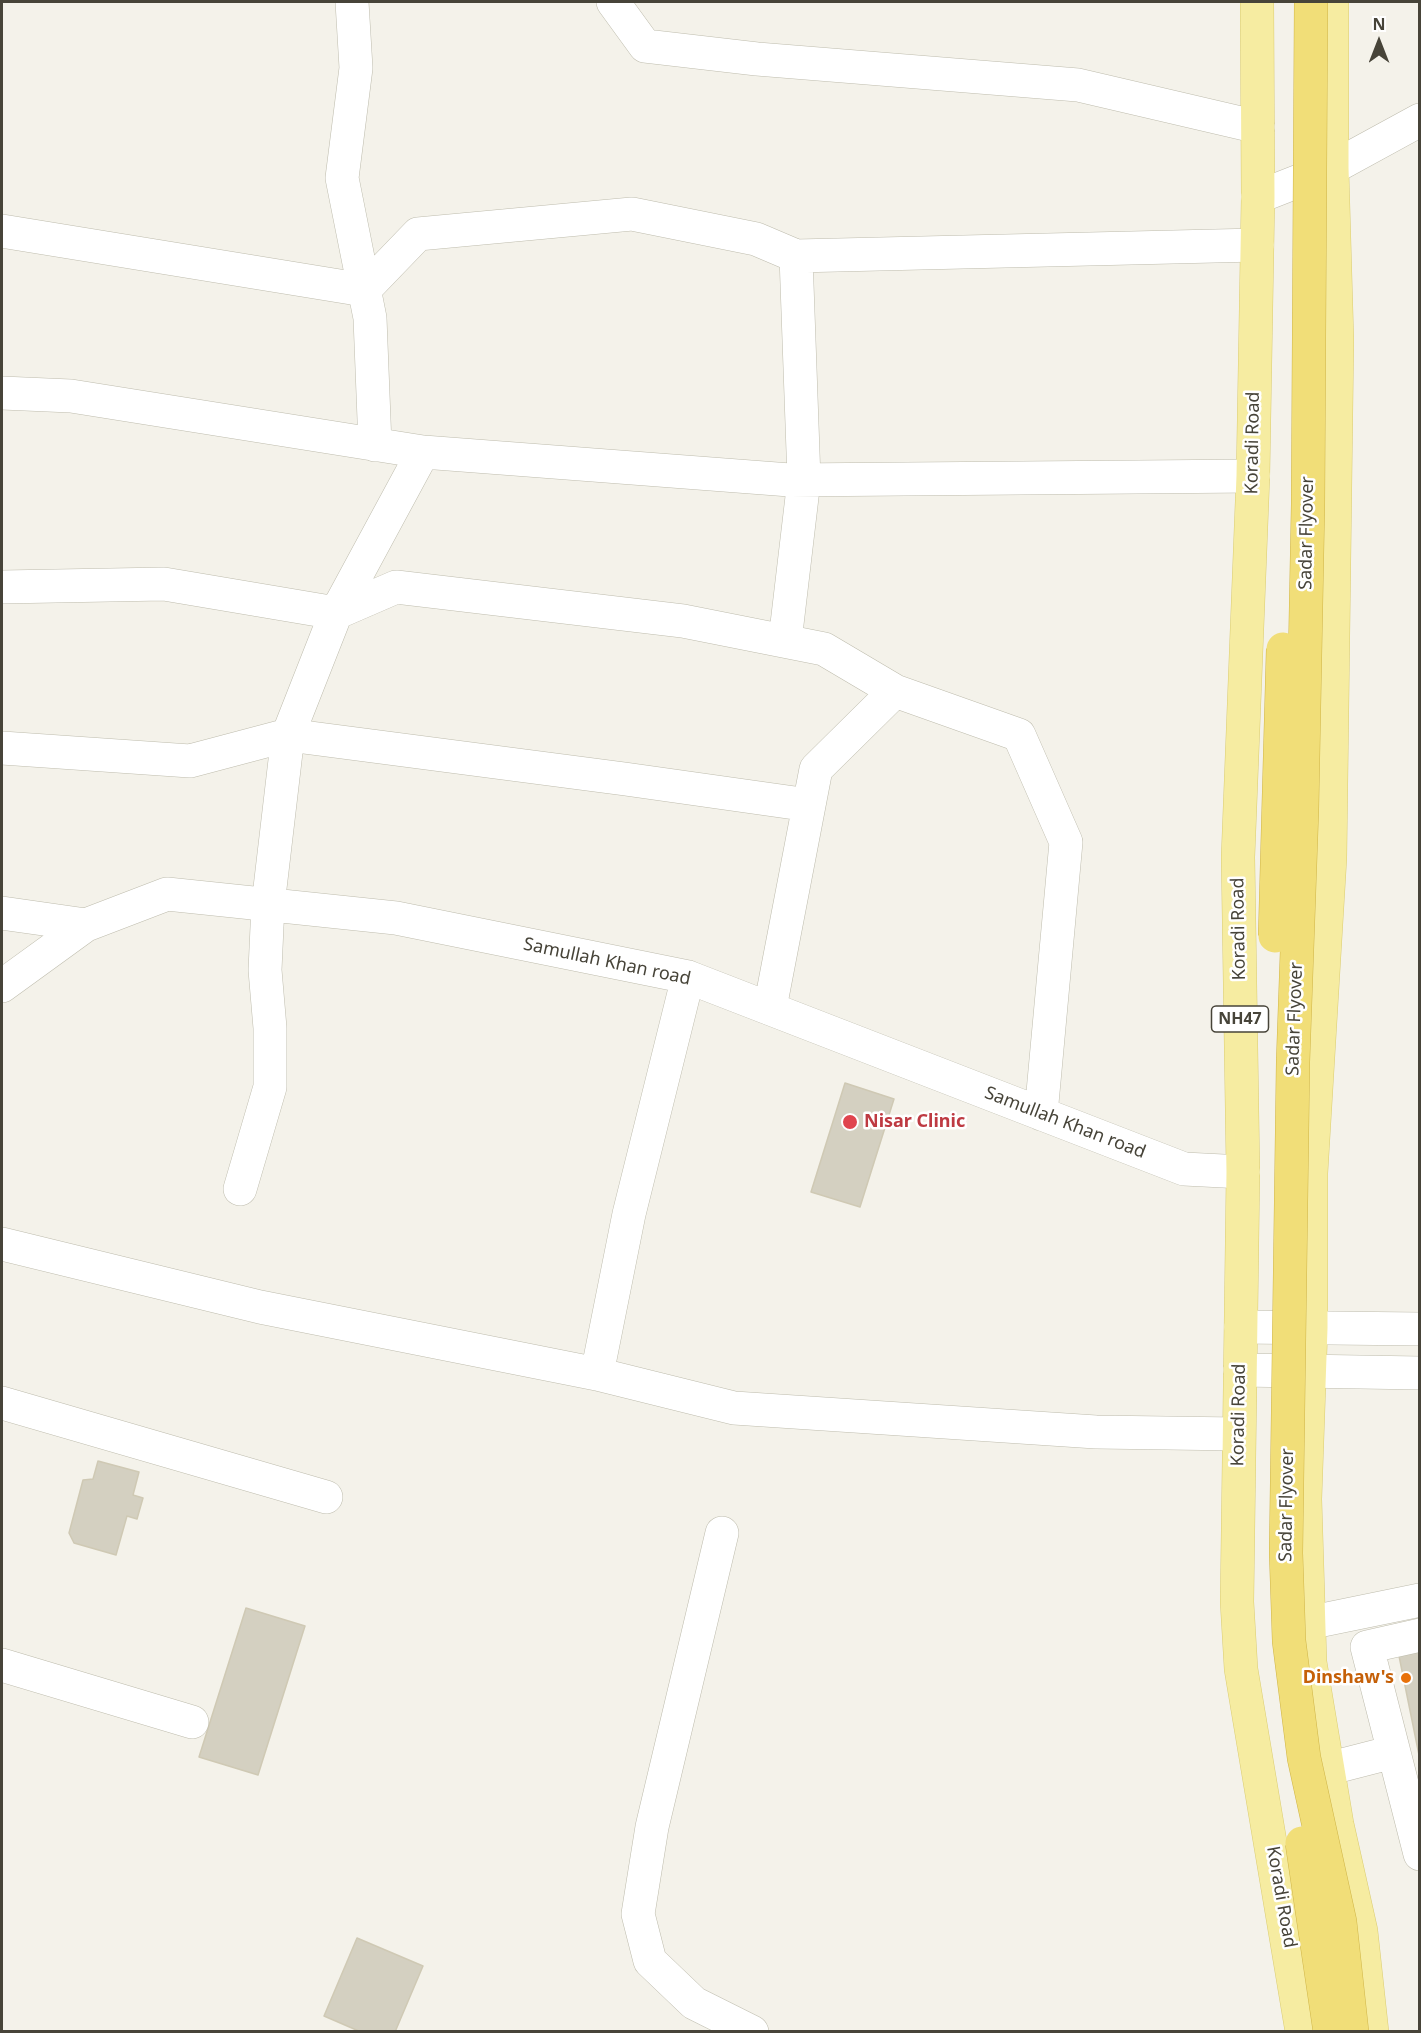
<!DOCTYPE html>
<html>
<head>
<meta charset="utf-8">
<style>
  body { margin:0 }
  #map { position:relative; width:1421px; height:2033px; overflow:hidden; background:#f4f2ea; font-family:"Noto Sans",sans-serif }
  canvas { display:block }
  .frame { position:absolute; inset:0; border:3px solid #474439; pointer-events:none }
  .north { position:absolute; left:1349px; top:12px; width:60px; height:60px; -webkit-text-stroke:4px #fff; paint-order:stroke; rotate:0deg; font-size:16px; font-weight:700; line-height:24px; text-align:center; color:#474439 }
  .north::after { content:''; display:block; margin:auto; width:21px; height:27px; background:#474439; clip-path:polygon(50% 0,100% 100%,50% 72%,0 100%) }
</style>
</head>
<body>
<div id="map">
<canvas width="1421" height="2033"></canvas>
<div class="frame"></div>
<div class="north">N</div>
</div>
<script>
const c = document.querySelector('canvas').getContext('2d');
c.lineJoin = 'round';
function paint(path, color) {
  c.fillStyle = color;
  c.fill(path, 'evenodd');
}
function poly(rows) {
  const path = new Path2D();
  for (const r of rows) {
    path.moveTo(r[0], r[1]);
    for (let i = 2; i < r.length; i += 2) path.lineTo(r[i], r[i + 1]);
  }
  return path;
}
function stroke(path, color, width, dash) {
  c.strokeStyle = color;
  c.lineWidth = width;
  c.lineCap = dash ? 'butt' : 'round';
  c.setLineDash(dash || []);
  c.stroke(path);
}
function label(font, color, halo, rows, align = 'center') {
  c.font = font + ' "Noto Sans",sans-serif';
  c.lineWidth = 5;
  c.setLineDash([]);
  c.textBaseline = 'middle';
  c.strokeStyle = halo;
  c.fillStyle = color;
  for (const [text, x, y, turn = 0] of rows) {
    c.save();
    c.translate(x, y);
    c.rotate((+turn || 0) * Math.PI / 180);
    c.textAlign = isNaN(turn) ? turn : align;
    if (halo) c.strokeText(text, 0, 0);
    c.fillText(text, 0, 0);
    c.restore();
  }
}
const building = poly([
  [845,1083,894,1099,860,1207,811,1192,845,1083],
  [98,1461,139,1472,133,1495,143,1498,137,1519,127,1516,116,1555,74,1543,69,1533,83,1480,93,1479,98,1461],
  [246,1608,305,1626,258,1775,199,1757,246,1608],
  [1420,1641,1420,1760,1397,1646,1420,1641],
  [357,1938,423,1966,395,2032,361,2032,324,2016,357,1938]
]);
paint(building, '#d4d0c1');
stroke(building, '#cfc9b4', 1.5);
const minor = poly([
  [352,2,356,68,342,178,370,318,375,445],
  [613,2,645,46,757,59,1078,85,1258,127],
  [1258,197,1332,168,1420,120],
  [2,231,364,290,418,234,632,214,756,239,796,256,1257,245],
  [2,393,71,396,423,452,790,480,1253,476],
  [423,452,336,613,396,587,683,621,824,649,895,691,1019,735,1066,842,1041,1114],
  [2,587,164,584,336,613,288,735,625,779,809,805],
  [785,641,804,480,796,256],
  [2,748,190,761,288,735,268,905,265,970,270,1028,270,1087,240,1189],
  [2,913,86,925],
  [688,977,629,1214,597,1374,734,1408,1096,1432,1238,1434],
  [2,986,86,925,167,894,396,918,688,977,1184,1169,1243,1172],
  [770,1008,816,769,895,691],
  [2,1244,260,1307,597,1374],
  [1241,1327,1420,1329],
  [1240,1370,1420,1373],
  [2,1403,326,1497],
  [722,1533,652,1827,638,1914,650,1961,694,2003,752,2032],
  [1308,1623,1420,1600],
  [1420,1635,1367,1647,1420,1854],
  [2,1665,192,1722],
  [1327,1769,1393,1752]
]);
const major = poly([
  [1257,2,1258,197,1253,476,1238,857,1243,1172,1237,1602,1241,1669,1302,2032],
  [1332,2,1332,168,1337,340,1330,858,1311,1173,1311,1328,1305,1499,1310,1662,1337,1824,1361,1931,1372,2032]
]);
stroke(minor, '#bebcad', 34);
stroke(major, '#dacc72', 34);
stroke(minor, '#fff', 33);
stroke(major, '#f6eca1', 33);
const highwayBridge = poly([
  [1311,2,1308,504,1302,809,1293,1062,1286,1553,1289,1641,1304,1758,1340,1922,1352,2032],
  [1275,936,1283,649],
  [1302,1843,1330,2032]
]);
stroke(highwayBridge, '#d0b548', 34, []);
stroke(highwayBridge, '#f1de78', 33);
for (const [x, y, r, color] of [
  [850,1122,8,"#e0444e"],
  [1406,1678,6,"#e8710a"]
]) {
  const dot = new Path2D();
  dot.arc(x, y, r, 0, 2 * Math.PI);
  c.fillStyle = color;
  c.fill(dot);
  stroke(dot, '#fff', 2);
}
for (const [x, y, w] of [
  [1240,1019,57]
]) {
  const box = new Path2D();
  box.roundRect(x - w / 2, y - 13, w, 26, 4.5);
  c.fillStyle = '#fff';
  c.fill(box);
  stroke(box, '#474439', 1.5);
}
label('bold 16px', '#474439', null, [
  ["NH47",1240,1019]
]);
label('18px', '#474439', '#fff', [
  ["Koradi Road",1253,443,-89],
  ["Sadar Flyover",1307,533,-89],
  ["Koradi Road",1239,929,-91],
  ["Samullah Khan road",607,962,12],
  ["Sadar Flyover",1295,1019,-88],
  ["Samullah Khan road",1065,1123,21],
  ["Koradi Road",1239,1415,-89],
  ["Sadar Flyover",1287,1505,-89],
  ["Koradi Road",1281,1897,80]
]);
label('bold 18px', '#be3a42', '#fff', [
  ["Nisar Clinic",864,1122]
], 'left');
label('bold 18px', '#c56008', '#fff', [
  ["Dinshaw's",1394,1678]
], 'right');
</script>
</body>
</html>
